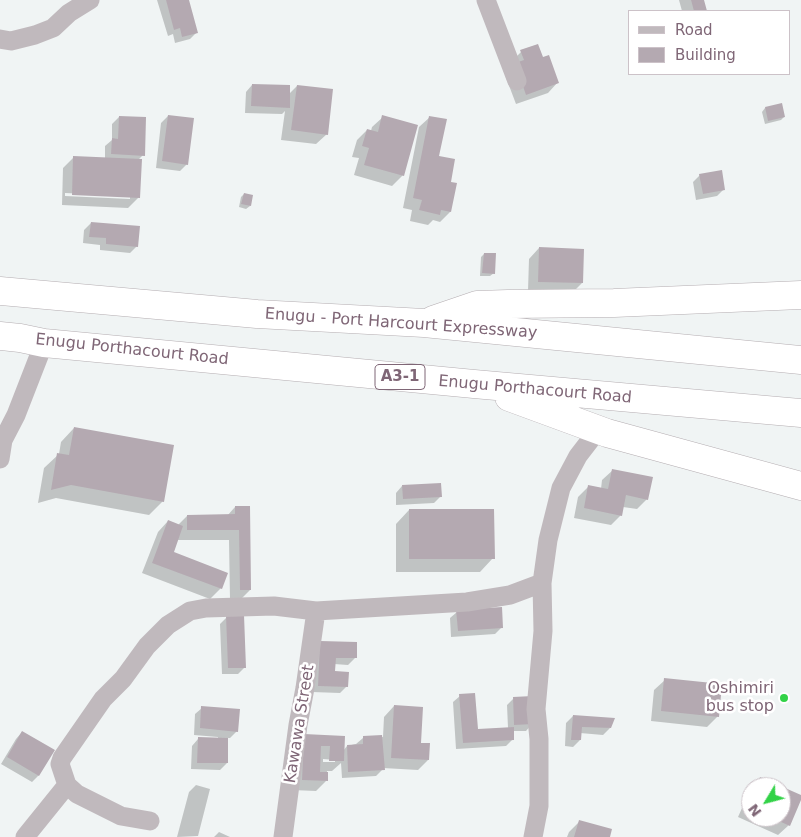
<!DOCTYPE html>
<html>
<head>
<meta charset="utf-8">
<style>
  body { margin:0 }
  #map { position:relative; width:801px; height:837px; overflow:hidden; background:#f0f4f4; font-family:"DejaVu Sans",sans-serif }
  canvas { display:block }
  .legend { position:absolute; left:628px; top:10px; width:162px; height:65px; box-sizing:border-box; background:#fff; border:1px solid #ccc2c8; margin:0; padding:6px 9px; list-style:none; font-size:15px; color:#7f6676 }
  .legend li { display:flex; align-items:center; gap:10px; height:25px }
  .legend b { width:25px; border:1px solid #ccc2c8 }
  .north { position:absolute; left:741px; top:777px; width:50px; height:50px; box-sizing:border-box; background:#fff; border:1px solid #ccc2c8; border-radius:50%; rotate:233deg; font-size:14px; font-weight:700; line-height:20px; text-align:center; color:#7f6676 }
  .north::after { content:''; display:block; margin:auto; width:18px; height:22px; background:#32d247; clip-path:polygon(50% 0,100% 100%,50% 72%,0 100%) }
</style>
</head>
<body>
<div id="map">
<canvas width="801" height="837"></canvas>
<ul class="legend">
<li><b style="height:6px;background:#c0b9bd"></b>Road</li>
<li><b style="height:14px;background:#b4a9b1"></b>Building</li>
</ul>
<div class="north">N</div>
</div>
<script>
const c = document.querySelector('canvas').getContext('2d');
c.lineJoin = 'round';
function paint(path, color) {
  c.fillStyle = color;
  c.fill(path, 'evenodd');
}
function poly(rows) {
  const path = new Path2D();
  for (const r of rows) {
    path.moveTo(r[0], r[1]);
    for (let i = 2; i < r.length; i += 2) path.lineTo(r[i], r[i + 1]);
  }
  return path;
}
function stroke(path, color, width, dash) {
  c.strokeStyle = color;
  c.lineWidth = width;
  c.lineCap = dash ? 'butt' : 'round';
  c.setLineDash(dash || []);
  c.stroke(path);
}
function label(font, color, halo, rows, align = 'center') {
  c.font = font + ' "DejaVu Sans",sans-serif';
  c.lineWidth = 5;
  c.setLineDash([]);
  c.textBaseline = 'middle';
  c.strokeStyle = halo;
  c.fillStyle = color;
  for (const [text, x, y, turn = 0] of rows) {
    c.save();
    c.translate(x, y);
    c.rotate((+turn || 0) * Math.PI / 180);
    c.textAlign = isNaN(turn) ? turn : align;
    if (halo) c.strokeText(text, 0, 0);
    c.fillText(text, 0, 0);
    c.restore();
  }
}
paint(poly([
  [157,0,188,0,197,32,190,39,175,43,173,34,168,36],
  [679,0,703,0,706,11,682,11],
  [521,52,542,59,558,82,548,93,516,104,505,75,511,62],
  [252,85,289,94,297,86,327,134,316,144,281,140,285,111,282,114,245,113,246,92],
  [781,105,784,117,781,120,765,124,762,112,765,108],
  [168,116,187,164,180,171,156,168,161,123],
  [119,117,143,155,138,160,139,197,128,208,62,205,63,168,74,157,105,159,105,146,112,140,112,124],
  [65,193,130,196,130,199,65,196],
  [383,117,403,175,392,186,354,175,359,158,352,157,357,140,367,130,371,131,372,127],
  [430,117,438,157,450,183,450,212,440,222,433,220,428,225,410,221,412,210,403,208,419,127],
  [700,175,724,189,717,196,696,200,693,182],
  [244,194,250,206,246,209,239,207,241,197],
  [91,223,137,246,130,253,100,250,100,245,83,243,84,230],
  [539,248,582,283,572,293,528,291,529,259],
  [484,254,494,273,490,276,480,276,481,257],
  [74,428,163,501,149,515,56,498,38,503,44,468,59,454,61,442],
  [613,470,647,499,637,509,623,507,621,515,611,525,574,518,578,497,589,486,601,489,602,480],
  [402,486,441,496,434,503,396,505,396,493],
  [235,507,250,590,240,600,230,600,229,540,177,540,172,553,221,588,210,599,142,573,158,532,168,521,178,525,187,516,227,516],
  [409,510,493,558,480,572,396,572,396,524],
  [457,612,502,627,495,634,451,637,450,618],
  [227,617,245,667,238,674,222,674,220,624],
  [313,649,355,658,348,665,334,664,334,673,347,686,340,693,312,692],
  [665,680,718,716,707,727,651,721,654,690],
  [460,696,477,730,508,728,507,705,514,698,532,724,526,731,513,731,513,739,506,746,456,749,453,702],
  [394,706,419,744,428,760,418,770,383,768,383,769,376,776,342,778,341,763,332,771,327,771,326,781,316,791,292,790,304,735,343,751,347,746,356,744,363,738,383,737,384,717],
  [323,759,335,760,335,762,323,762],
  [202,708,237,731,230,738,227,738,227,763,220,770,191,769,192,746,198,739,218,739,218,737,194,735,195,714],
  [573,716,610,728,603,735,580,733,580,740,573,747,565,746,566,723],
  [22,732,53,751,38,776,32,782,1,764,16,739],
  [760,778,780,787,752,787],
  [196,785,210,789,198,836,177,837,189,792],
  [751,788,751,817,781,817,781,788,801,796,789,825,778,835,738,817],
  [579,822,608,837,567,837,569,832],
  [219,832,230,837,214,837]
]), '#0003');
paint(poly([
  [166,0,189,0,198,33,182,37,180,28,174,30],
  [691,0,704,0,707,11,694,11],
  [538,44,543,57,549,55,559,83,526,95,515,63,524,60,520,50],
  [252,84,290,85,290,108,251,106],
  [297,85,333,89,328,135,291,130],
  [782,103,785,117,768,121,765,107],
  [168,115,194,118,188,165,162,161],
  [382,115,418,125,404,176,364,165,369,148,362,146,367,129,378,132],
  [119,116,146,117,145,156,111,154,112,138,118,139],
  [429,116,447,119,439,156,455,159,451,182,457,183,451,212,441,210,440,215,419,210,422,200,413,198],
  [73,156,142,159,140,198,72,195],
  [722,170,725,190,703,194,699,174],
  [244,193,253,195,251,206,241,204],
  [91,222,140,226,138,247,106,244,106,238,89,237],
  [539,247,584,249,583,283,538,282],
  [484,253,496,253,495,274,482,273],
  [74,427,174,445,164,502,71,485,51,490,57,453,69,455],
  [612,469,653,477,648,500,626,495,622,516,584,508,588,485,608,489],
  [441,483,442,497,403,499,402,485],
  [235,506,250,506,251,590,240,590,239,530,187,530,187,515,235,514],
  [409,509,494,509,495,559,409,559],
  [168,520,183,526,174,552,228,573,222,589,152,563],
  [502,607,503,628,458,631,456,610],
  [244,615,246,668,228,668,226,616],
  [320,641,357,642,357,658,336,658,335,671,349,672,348,687,318,686],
  [664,678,722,684,719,717,661,711],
  [475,693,478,729,514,727,514,740,463,743,459,694],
  [533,696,534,724,514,725,513,697],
  [394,705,423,707,421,743,430,743,429,760,391,758],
  [201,706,240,709,238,732,200,728],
  [573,715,615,718,611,728,582,727,581,740,571,740],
  [22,731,55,750,39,776,7,757],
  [304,734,345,736,344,761,329,761,330,746,321,746,320,772,328,772,328,781,302,780],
  [382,735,385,770,348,772,347,745,363,744,363,736],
  [198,737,228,738,228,763,197,763],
  [760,777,801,795,801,800,790,826,770,817,781,817,781,787,756,787],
  [579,820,612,829,610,837,574,837]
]), '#b4a9b1');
const highway = poly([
  [0,291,257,314,424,323,801,360],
  [433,320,477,305,508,304,614,303,801,295],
  [0,336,20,338,44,343,474,384,801,413],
  [509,397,607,433,801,486]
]);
stroke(highway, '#b4adb1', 29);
stroke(poly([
  [486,0,517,81],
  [0,39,11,41,35,35,53,28,69,13,90,0],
  [0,459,3,440,16,415,44,343],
  [150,821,121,816,77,794,67,785,60,764,62,758,103,699,123,679,147,646,168,625,190,611,206,608,274,606,316,611,467,602,510,595,542,583],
  [25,837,67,785],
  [283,837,298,725,305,688,316,611],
  [533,837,539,806,539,739,536,709,543,631,542,583,548,540,561,488,578,456,598,430]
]), '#c0b9bd', 19);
stroke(highway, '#fff', 28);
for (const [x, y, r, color] of [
  [784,698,5,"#32d247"]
]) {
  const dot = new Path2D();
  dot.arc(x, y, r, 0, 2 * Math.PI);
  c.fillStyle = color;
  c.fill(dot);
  stroke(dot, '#fff', 2);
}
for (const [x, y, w] of [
  [400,377,50]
]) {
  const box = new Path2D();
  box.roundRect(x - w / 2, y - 12.5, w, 25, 4);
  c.fillStyle = '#fff';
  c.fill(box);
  stroke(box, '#7f6676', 1);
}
label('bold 15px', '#7f6676', null, [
  ["A3-1",400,377]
]);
label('16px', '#7f6676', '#fff', [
  ["Enugu - Port Harcourt Expressway",401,324,4],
  ["Enugu Porthacourt Road",132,350,6],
  ["Enugu Porthacourt Road",535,390,5],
  ["Kawawa Street",300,724,-81]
]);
label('16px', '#7f6676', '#fff', [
  ["Oshimiri",774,689],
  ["bus stop",774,707]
], 'right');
</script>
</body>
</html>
